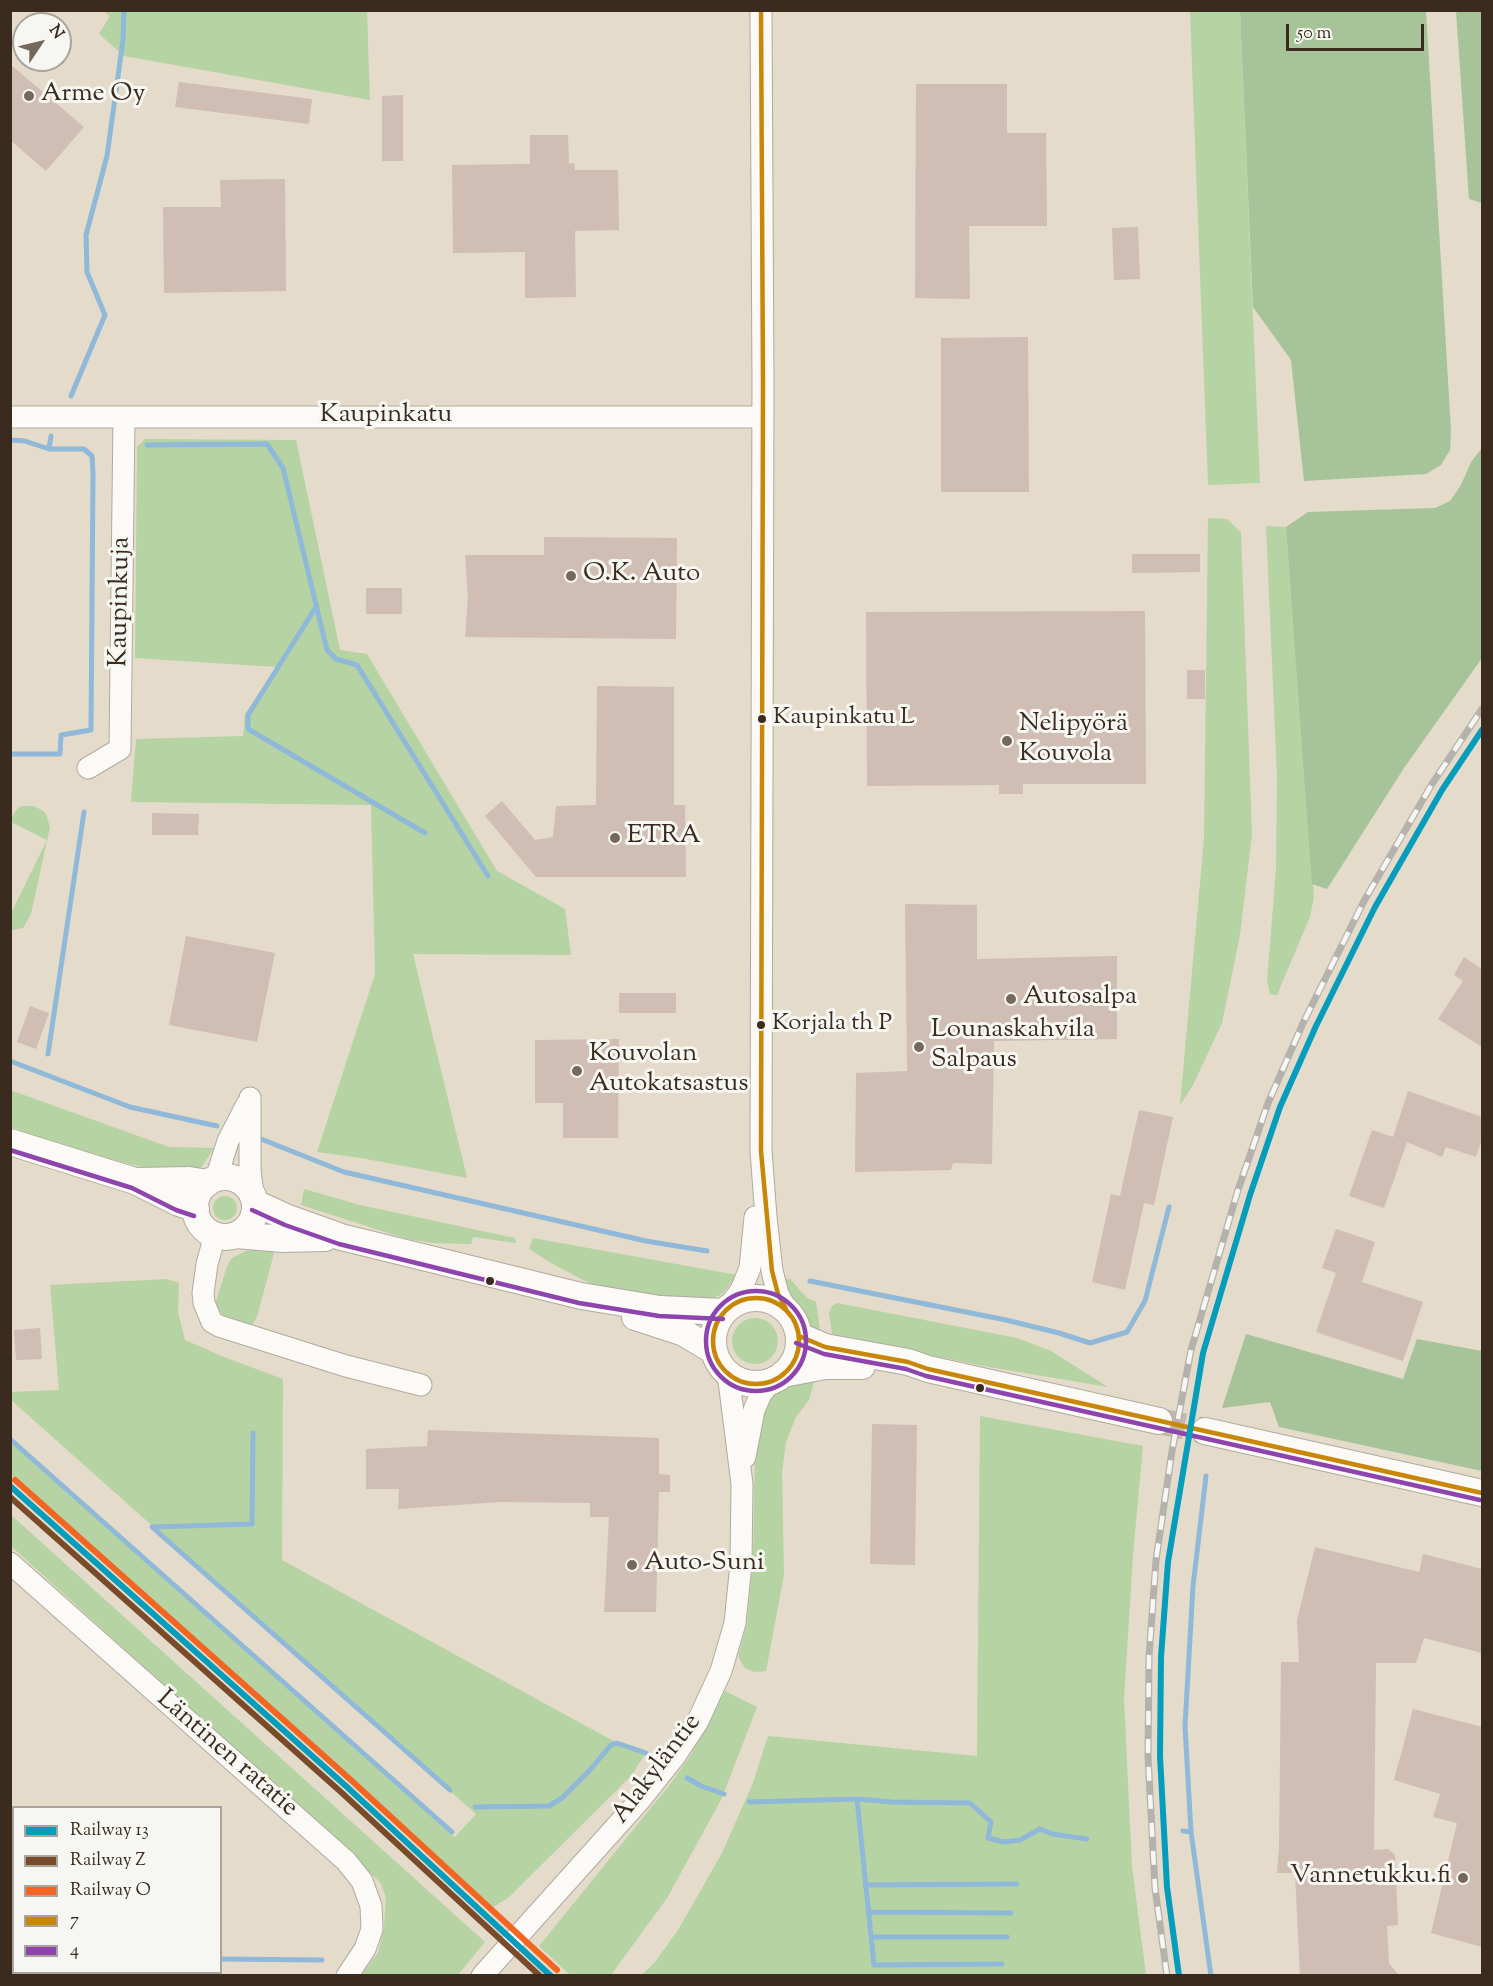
<!DOCTYPE html>
<html>
<head>
<meta charset="utf-8">
<style>
  body { margin:0 }
  #map { position:relative; width:1493px; height:1986px; overflow:hidden; background:#e4dbca; font-family:"Sorts Mill Goudy",serif }
  canvas { display:block }
  .frame { position:absolute; inset:0; border:12px solid #3b2a1e; pointer-events:none }
  .legend { position:absolute; left:12px; top:1806px; width:210px; height:168px; box-sizing:border-box; background:#f6f6f2; border:2px solid #aba49d; margin:0; padding:8px 10px; list-style:none; font-size:18px; color:#3b2a1e }
  .legend li { display:flex; align-items:center; gap:12px; height:30px }
  .legend b { width:30px; border:2px solid #aba49d }
  .north { position:absolute; left:12px; top:12px; width:60px; height:60px; box-sizing:border-box; background:#f6f6f2; border:2px solid #aba49d; border-radius:50%; rotate:55deg; font-size:16px; font-weight:700; line-height:24px; text-align:center; color:#3b2a1e }
  .north::after { content:''; display:block; margin:auto; width:21px; height:27px; background:#76685a; clip-path:polygon(50% 0,100% 100%,50% 72%,0 100%) }
  .scale { position:absolute; left:1286px; top:24px; width:138px; height:27px; box-sizing:border-box; border:3px solid #3b2a1e; border-top:0; padding-left:8px; font-size:18px; line-height:21px; white-space:nowrap; color:#3b2a1e; -webkit-text-stroke:4px #f6f6f2; paint-order:stroke }
</style>
</head>
<body>
<div id="map">
<canvas width="1493" height="1986"></canvas>
<div class="frame"></div>
<ul class="legend">
<li><b style="height:8px;background:#069cbc"></b>Railway 13</li>
<li><b style="height:8px;background:#7a4b2a"></b>Railway Z</li>
<li><b style="height:8px;background:#f26522"></b>Railway O</li>
<li><b style="height:8px;background:#c88708"></b>7</li>
<li><b style="height:8px;background:#8e44ad"></b>4</li>
</ul>
<div class="north">N</div>
<div class="scale">50 m</div>
</div>
<script>
const c = document.querySelector('canvas').getContext('2d');
c.lineJoin = 'round';
function paint(path, color) {
  c.fillStyle = color;
  c.fill(path, 'evenodd');
}
function poly(rows) {
  const path = new Path2D();
  for (const r of rows) {
    if (r.length === 3) {
      path.moveTo(r[0] + r[2], r[1]);
      path.arc(r[0], r[1], r[2], 0, 2 * Math.PI);
      continue;
    }
    path.moveTo(r[0], r[1]);
    for (let i = 2; i < r.length; i += 2) path.lineTo(r[i], r[i + 1]);
  }
  return path;
}
function stroke(path, color, width, dash) {
  c.strokeStyle = color;
  c.lineWidth = width;
  c.lineCap = dash ? 'butt' : 'round';
  c.setLineDash(dash || []);
  c.stroke(path);
}
function label(font, color, halo, rows, align = 'center') {
  c.font = font + ' "Sorts Mill Goudy",serif';
  c.lineWidth = 6;
  c.setLineDash([]);
  c.textBaseline = 'middle';
  c.strokeStyle = halo;
  c.fillStyle = color;
  for (const [text, x, y, turn = 0] of rows) {
    c.save();
    c.translate(x, y);
    c.rotate((+turn || 0) * Math.PI / 180);
    c.textAlign = isNaN(turn) ? turn : align;
    if (halo) c.strokeText(text, 0, 0);
    c.fillText(text, 0, 0);
    c.restore();
  }
}
paint(poly([
  [103,11,367,11,370,100,124,56,99,34,110,16],
  [1190,11,1240,11,1260,483,1208,485],
  [145,439,296,440,340,650,367,654,497,871,565,909,571,955,413,954,467,1178,361,1158,317,1152,375,974,371,805,131,802,136,739,243,736,245,714,277,667,135,658,137,447],
  [1208,518,1227,519,1241,532,1252,834,1240,935,1222,1023,1193,1085,1180,1105,1204,839],
  [1266,526,1286,527,1314,897,1310,917,1277,995,1270,994,1267,980,1276,870,1277,776],
  [21,806,33,806,42,810,46,814,50,827,31,914,23,928,13,930,11,929,11,913,47,840,11,822,11,818,17,809],
  [10,1090,169,1147,214,1148,199,1171,159,1171,84,1153,11,1127],
  [304,1189,360,1205,515,1238,516,1243,473,1237,471,1244,433,1243,407,1239,301,1205],
  [225,1208,12],
  [533,1238,737,1275,723,1293,710,1301,682,1303,602,1290,551,1263,529,1249],
  [267,1248,274,1253,273,1257,257,1317,252,1325,223,1315,215,1305,227,1266,232,1258,246,1251],
  [167,1279,179,1283,178,1312,185,1340,224,1357,283,1379,282,1560,617,1743,646,1753,631,1776,508,1898,493,1907,11,1475,11,1440,128,1543,455,1837,476,1814,11,1400,11,1392,59,1390,50,1285],
  [782,1279,790,1279,807,1298,816,1302,821,1338,806,1325],
  [837,1303,1017,1338,1051,1351,1108,1387,989,1367,914,1352,833,1341,829,1313,832,1306],
  [755,1341,23],
  [816,1375,809,1400,796,1417,786,1442,782,1473,784,1575,766,1671,754,1672,745,1668,738,1656,747,1624,753,1559,755,1444,768,1398,780,1385],
  [980,1416,1143,1446,1133,1555,1124,1699,1132,1867,1146,1975,642,1975,655,1962,678,1930,722,1853,753,1783,768,1736,977,1756],
  [11,1515,485,1942,458,1975,361,1975,378,1953,384,1927,386,1897,380,1882,11,1546],
  [725,1691,757,1707,721,1800,667,1898,611,1975,570,1975,539,1946,671,1783,691,1755]
]), '#b5d3a3');
paint(poly([
  [1240,11,1426,11,1451,431,1450,450,1441,465,1426,474,1304,481,1291,360,1253,307],
  [1456,11,1482,11,1482,203,1469,199],
  [1482,448,1482,658,1404,768,1327,889,1312,884,1286,527,1308,512,1435,508,1450,501,1461,485,1471,462],
  [1246,1334,1403,1379,1417,1339,1482,1351,1482,1471,1279,1427,1270,1402,1222,1408]
]), '#a6c399');
stroke(poly([
  [71,396,105,315,87,272,86,235,107,156,123,40,124,10],
  [10,440,25,441,49,449,84,449,92,456,93,474,91,730,61,735,60,754,10,754],
  [147,445,267,444,283,468,327,650,336,659,357,665,488,876],
  [49,449,51,436],
  [316,607,248,715,248,729,425,833],
  [48,1054,84,812],
  [10,1061,130,1107,217,1126],
  [261,1139,344,1172,646,1241,707,1251],
  [810,1281,1006,1320,1059,1333,1090,1343,1127,1332,1145,1301,1169,1207],
  [253,1433,252,1524,152,1527,450,1790],
  [10,1439,452,1832],
  [687,1778,701,1786,724,1794],
  [857,1799,874,1965,1002,1964],
  [749,1802,857,1799,892,1802,970,1803,991,1822,988,1838,1004,1842,1020,1840,1040,1829,1052,1834,1087,1839],
  [475,1807,549,1806,562,1798,589,1771,611,1745,617,1743,646,1753],
  [1183,1831,1191,1832,1185,1726,1193,1586,1206,1476],
  [1191,1832,1211,1976],
  [865,1885,1017,1884],
  [868,1912,1011,1913],
  [872,1937,1007,1937],
  [10,1957,14,1957],
  [220,1959,322,1960]
]), '#90b8d8', 5);
paint(poly([
  [10,64,84,127,46,171,10,140],
  [179,82,312,99,309,124,175,107],
  [916,84,1007,84,1007,133,1046,133,1047,226,969,226,970,299,915,298],
  [403,95,403,161,382,161,382,96],
  [530,135,568,135,569,164,574,163,575,170,618,170,619,230,575,231,576,297,525,298,525,252,453,253,452,165,530,164],
  [285,179,286,291,164,293,163,207,221,207,220,180],
  [1138,227,1140,279,1114,280,1112,228],
  [1028,337,1029,492,941,492,941,338],
  [544,537,677,538,676,639,465,637,468,598,465,555,544,555],
  [1132,554,1200,554,1200,572,1132,573],
  [366,588,402,588,402,614,366,614],
  [1145,611,1146,784,1023,784,1023,794,999,794,999,785,867,786,866,612],
  [1187,670,1205,670,1205,699,1187,699],
  [597,686,674,687,674,805,685,805,686,877,536,877,485,816,502,801,535,840,553,837,556,806,596,805],
  [152,813,199,814,198,835,152,835],
  [905,904,977,905,977,959,1117,956,1117,1039,994,1041,992,1164,953,1163,951,1170,855,1172,856,1073,907,1071],
  [186,936,275,953,257,1042,169,1025],
  [1464,957,1482,969,1482,1047,1438,1019,1463,981,1454,975],
  [619,993,676,993,676,1013,619,1013],
  [30,1006,49,1013,36,1049,17,1042],
  [619,1039,618,1138,563,1138,563,1103,535,1103,535,1040],
  [1408,1091,1482,1117,1482,1139,1476,1157,1446,1147,1442,1157,1407,1142,1384,1208,1349,1196,1372,1130,1393,1137],
  [1139,1110,1173,1117,1154,1205,1144,1203,1125,1290,1092,1282,1111,1194,1120,1196],
  [1336,1229,1375,1242,1362,1282,1423,1302,1403,1361,1316,1332,1336,1273,1322,1268],
  [40,1328,42,1359,16,1360,14,1330],
  [872,1424,917,1425,915,1565,870,1564],
  [428,1430,659,1438,659,1474,670,1475,670,1492,659,1492,656,1612,604,1612,609,1517,590,1517,590,1503,500,1502,398,1509,399,1489,366,1489,366,1449,427,1446],
  [1315,1547,1419,1572,1423,1554,1482,1569,1482,1653,1424,1638,1416,1663,1376,1663,1374,1850,1388,1849,1395,1855,1398,1925,1387,1926,1389,1963,1399,1976,1300,1976,1295,1873,1277,1873,1279,1848,1281,1662,1299,1662,1297,1620],
  [1413,1709,1482,1727,1482,1947,1431,1933,1457,1823,1433,1817,1440,1794,1394,1780]
]), '#d0bdb3');
stroke(poly([
  [1159,1421,1205,1431]
]), '#c2b8a8', 26, [26, 13]);
const minor = poly([
  [761,10,763,385,761,1151,766,1217,772,1271,778,1294,786,1309],
  [10,417,762,417],
  [88,768,120,749,124,417],
  [250,1098,250,1170,253,1195],
  [216,1179,228,1141,247,1104],
  [215,1235,207,1264,203,1293,204,1303,212,1322,219,1326,346,1366,421,1385],
  [727,1309,741,1290,750,1268,755,1217],
  [745,1457,754,1410,761,1394,772,1380],
  [10,1563,346,1861,362,1881,371,1906,372,1929,365,1949,347,1976],
  [482,1976,640,1800,675,1756,697,1723,721,1671,735,1623,741,1564,742,1484,728,1373]
]);
const major = poly([
  [10,1142,135,1181,179,1203,196,1209],
  [225,1207,30],
  [137,1181,189,1180,208,1183],
  [255,1203,288,1218,341,1237,581,1296,660,1309,723,1312],
  [236,1235,283,1239,325,1238],
  [756,1341,43],
  [635,1317,684,1333,714,1351],
  [799,1336,825,1347,908,1362,928,1369,1159,1421],
  [783,1374,825,1366,862,1366],
  [1205,1431,1482,1493]
]);
stroke(minor, '#b1aa9e', 23);
stroke(major, '#b1aa9e', 28);
stroke(minor, '#fbfaf7', 21);
stroke(major, '#fbfaf7', 26);
const rail = poly([
  [1167,1976,1155,1888,1148,1756,1149,1657,1156,1560,1172,1451,1191,1350,1238,1190,1268,1103,1304,1021,1364,901,1432,784,1482,709]
]);
stroke(rail, '#b5b2ae', 7);
stroke(rail, '#f6f6f2', 4.5, [14]);
stroke(poly([
  [761,10,763,385,761,1151,772,1271,778,1294,786,1309],
  [756,1341,43],
  [799,1336,825,1347,908,1362,928,1369,1482,1493]
]), '#c88708', 4.5);
stroke(poly([
  [10,1150,132,1188,176,1210,194,1216],
  [252,1210,285,1225,339,1244,579,1303,659,1316,723,1319],
  [756,1341,50],
  [796,1343,824,1354,906,1369,926,1376,1480,1500]
]), '#8e44ad', 4.5);
stroke(poly([
  [10,1486,347,1787,551,1976],
  [1179,1976,1167,1887,1160,1756,1161,1657,1168,1562,1203,1353,1250,1195,1280,1107,1316,1026,1375,907,1442,790,1482,730]
]), '#069cbc', 6);
stroke(poly([
  [10,1497,342,1793,540,1976]
]), '#7a4b2a', 6);
stroke(poly([
  [15,1480,352,1781,557,1970]
]), '#f26522', 6);
for (const [x, y, r, color] of [
  [29,96,6,"#76685a"],
  [571,576,6,"#76685a"],
  [762,719,5,"#3b2a1e"],
  [1007,741,6,"#76685a"],
  [615,838,6,"#76685a"],
  [1011,999,6,"#76685a"],
  [761,1025,5,"#3b2a1e"],
  [919,1047,6,"#76685a"],
  [577,1071,6,"#76685a"],
  [490,1281,5,"#3b2a1e"],
  [980,1388,5,"#3b2a1e"],
  [632,1565,6,"#76685a"],
  [1463,1878,6,"#76685a"]
]) {
  const dot = new Path2D();
  dot.arc(x, y, r, 0, 2 * Math.PI);
  c.fillStyle = color;
  c.fill(dot);
  stroke(dot, '#f6f6f2', 2);
}
label('24px', '#3b2a1e', '#f6f6f2', [
  ["Kaupinkatu L",773,719],
  ["Korjala th P",772,1025]
], 'left');
label('26px', '#3b2a1e', '#f6f6f2', [
  ["Arme Oy",41,96],
  ["O.K. Auto",583,576],
  ["Nelipyörä",1019,726],
  ["Kouvola",1019,756],
  ["ETRA",627,838],
  ["Autosalpa",1023,999],
  ["Lounaskahvila",931,1032],
  ["Salpaus",931,1062],
  ["Kouvolan",589,1056],
  ["Autokatsastus",589,1086],
  ["Auto-Suni",644,1565],
  ["Vannetukku.fi",1451,1878,"right"]
], 'left');
label('26px', '#3b2a1e', '#f6f6f2', [
  ["Kaupinkatu",386,417],
  ["Kaupinkuja",122,602,-89],
  ["Läntinen ratatie",226,1755,41],
  ["Alakyläntie",658,1770,-53]
]);
</script>
</body>
</html>
